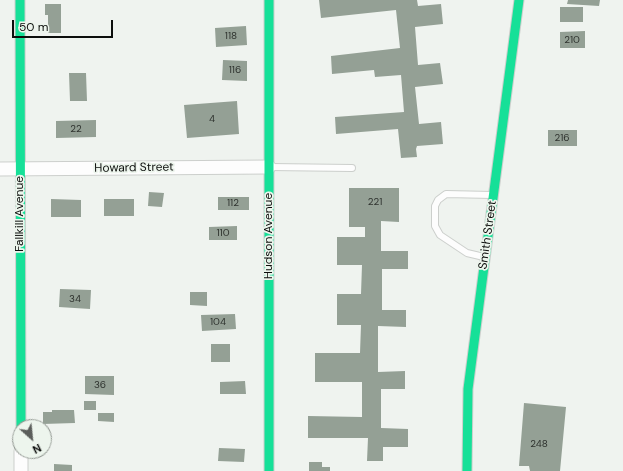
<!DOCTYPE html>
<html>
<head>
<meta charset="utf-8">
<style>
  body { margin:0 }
  #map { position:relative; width:623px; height:471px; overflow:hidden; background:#eff3ef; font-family:"DM Sans",sans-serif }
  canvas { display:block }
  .north { position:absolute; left:12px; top:419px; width:40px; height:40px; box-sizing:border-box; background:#edf5ed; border:1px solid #939993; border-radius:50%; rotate:153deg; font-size:11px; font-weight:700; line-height:16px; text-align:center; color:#0c0e0c }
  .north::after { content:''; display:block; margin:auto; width:14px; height:18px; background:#5b5e5b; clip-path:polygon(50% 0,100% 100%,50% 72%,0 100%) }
  .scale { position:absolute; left:12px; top:20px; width:101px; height:18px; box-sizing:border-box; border:2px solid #0c0e0c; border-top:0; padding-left:5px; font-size:12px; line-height:14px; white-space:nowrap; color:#0c0e0c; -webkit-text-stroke:3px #edf5ed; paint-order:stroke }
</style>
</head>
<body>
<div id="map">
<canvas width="623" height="471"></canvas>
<div class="north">N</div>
<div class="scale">50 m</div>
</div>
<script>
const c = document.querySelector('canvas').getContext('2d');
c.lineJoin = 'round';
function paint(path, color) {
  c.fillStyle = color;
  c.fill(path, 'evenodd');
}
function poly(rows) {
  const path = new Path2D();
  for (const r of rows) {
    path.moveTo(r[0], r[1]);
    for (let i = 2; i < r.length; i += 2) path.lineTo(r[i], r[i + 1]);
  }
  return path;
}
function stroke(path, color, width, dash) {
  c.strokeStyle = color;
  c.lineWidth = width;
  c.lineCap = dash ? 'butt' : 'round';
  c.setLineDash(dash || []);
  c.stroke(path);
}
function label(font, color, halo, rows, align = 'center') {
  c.font = font + ' "DM Sans",sans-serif';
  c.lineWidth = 3.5;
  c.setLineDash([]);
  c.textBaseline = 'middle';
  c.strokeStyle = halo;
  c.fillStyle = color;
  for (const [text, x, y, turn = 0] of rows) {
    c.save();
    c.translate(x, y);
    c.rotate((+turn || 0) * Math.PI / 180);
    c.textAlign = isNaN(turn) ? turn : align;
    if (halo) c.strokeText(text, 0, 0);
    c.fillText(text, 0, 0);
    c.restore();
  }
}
paint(poly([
  [319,0,417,0,418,6,441,4,443,24,415,27,418,65,440,63,443,84,415,87,419,124,441,122,443,144,417,146,416,149,417,157,401,158,398,129,336,134,335,117,404,112,401,75,375,77,374,70,332,74,331,56,400,48,396,10,321,18],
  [568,0,600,0,599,6,567,4],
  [45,4,61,4,61,33,48,33,48,15,45,15],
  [560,7,583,7,583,22,560,22],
  [246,26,247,45,216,47,215,28],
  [585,31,585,48,560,48,560,32],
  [223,60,247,61,247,81,222,80],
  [69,73,86,73,87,101,70,101],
  [237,101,239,134,187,138,184,105],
  [96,120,96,137,56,138,56,121],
  [548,130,577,130,577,146,548,146],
  [349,188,399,188,399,222,381,221,381,251,408,251,408,269,382,269,382,310,406,310,406,327,378,326,378,372,405,371,405,389,381,389,381,428,408,429,408,447,383,447,383,461,367,461,368,438,308,438,308,416,362,417,362,382,315,382,315,353,360,353,361,325,337,325,337,294,361,294,362,265,337,265,337,237,365,237,365,227,349,227],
  [149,192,164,193,162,207,148,206],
  [218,197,249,197,249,210,218,210],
  [51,199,81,200,81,217,51,217],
  [104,199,134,199,134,216,104,216],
  [237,226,237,240,209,240,209,227],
  [60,289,91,290,90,309,59,307],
  [190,292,207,292,207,306,190,305],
  [235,314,236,329,202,331,201,315],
  [211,344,230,344,230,362,211,362],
  [85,376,114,376,114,395,85,394],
  [245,381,246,394,220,394,220,382],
  [84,401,96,401,96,410,84,410],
  [524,403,566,407,560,471,530,471,529,466,519,466],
  [52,410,74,410,75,423,43,424,43,412,52,412],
  [98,413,114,413,114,422,98,421],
  [219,448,245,449,244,462,218,461],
  [309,462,322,462,322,467,330,467,330,471,309,471],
  [54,464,72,465,72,471,54,471]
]), '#94a095');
const lane = poly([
  [270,167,352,168],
  [484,257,467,253,440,235,435,226,435,206,438,200,446,194,492,195]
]);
const street = poly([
  [0,169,269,167],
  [21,471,21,451]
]);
const fast = poly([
  [20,0,21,427],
  [269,0,269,471],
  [467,471,468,389,519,0]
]);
stroke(lane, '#cccfcc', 8);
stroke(street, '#cccfcc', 15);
stroke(fast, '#cccfcc', 11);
stroke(lane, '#fdfdfd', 6);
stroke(street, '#fdfdfd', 13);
stroke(fast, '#16e098', 9);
label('10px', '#2e322e', null, [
  ["118",231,36],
  ["210",572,40],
  ["116",235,70],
  ["4",212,119],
  ["22",76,129],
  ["216",562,138],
  ["221",375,202],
  ["112",233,203],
  ["110",223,233],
  ["34",75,299],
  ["104",218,322],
  ["36",100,385],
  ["248",539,444]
]);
label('12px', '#0c0e0c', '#edf5ed', [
  ["Howard Street",134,168,-1],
  ["Fallkill Avenue",20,214,-90],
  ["Smith Street",488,235,-82],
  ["Hudson Avenue",269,236,-90]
]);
</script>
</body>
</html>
